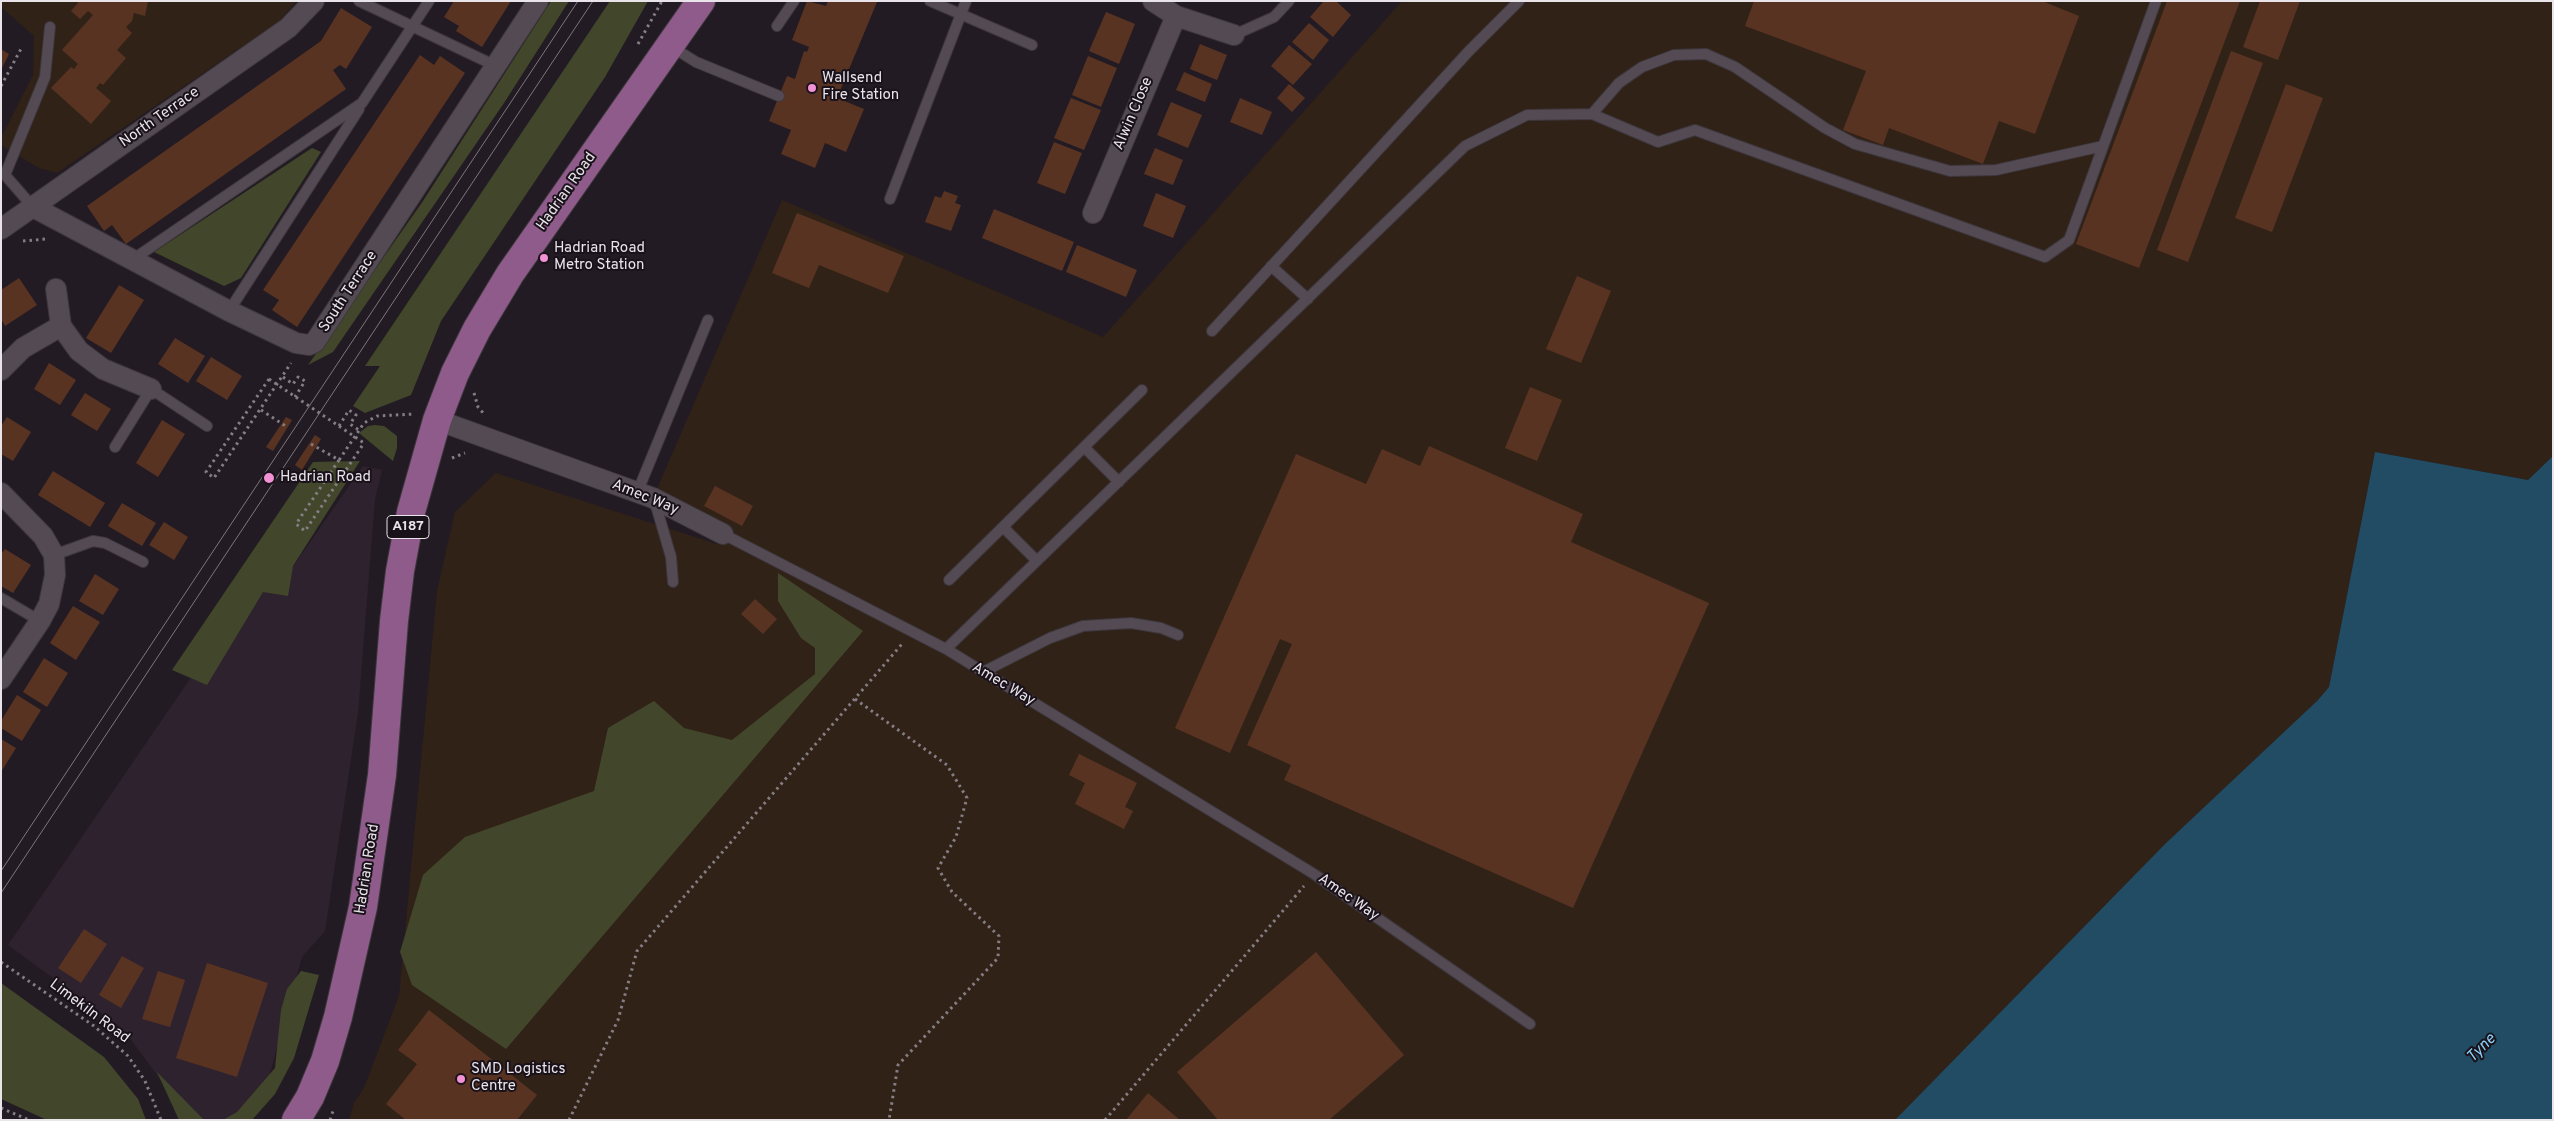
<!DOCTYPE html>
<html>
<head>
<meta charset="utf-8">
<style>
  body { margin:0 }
  #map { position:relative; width:2554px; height:1121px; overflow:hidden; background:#231b23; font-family:Overpass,sans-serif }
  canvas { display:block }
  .frame { position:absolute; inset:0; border:2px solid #e9e4e9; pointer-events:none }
</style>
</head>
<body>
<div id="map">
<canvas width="2554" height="1121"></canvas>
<div class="frame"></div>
</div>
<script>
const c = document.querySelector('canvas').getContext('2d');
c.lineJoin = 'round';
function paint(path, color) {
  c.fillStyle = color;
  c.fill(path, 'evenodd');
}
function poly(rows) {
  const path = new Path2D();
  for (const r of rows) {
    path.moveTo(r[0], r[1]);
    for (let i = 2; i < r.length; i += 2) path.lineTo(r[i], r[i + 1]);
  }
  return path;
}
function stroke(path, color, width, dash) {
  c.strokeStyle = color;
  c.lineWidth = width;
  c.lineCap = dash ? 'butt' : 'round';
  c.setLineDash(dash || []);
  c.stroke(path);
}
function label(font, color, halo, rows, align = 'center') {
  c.font = font + ' Overpass,sans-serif';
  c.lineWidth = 4;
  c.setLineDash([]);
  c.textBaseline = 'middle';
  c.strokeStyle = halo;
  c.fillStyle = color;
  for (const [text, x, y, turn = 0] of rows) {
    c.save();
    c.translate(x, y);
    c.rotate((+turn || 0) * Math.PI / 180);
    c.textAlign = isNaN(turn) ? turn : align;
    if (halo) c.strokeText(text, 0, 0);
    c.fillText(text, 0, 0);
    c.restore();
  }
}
paint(poly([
  [363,466,382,470,375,499,358,713,325,931,302,957,265,1091,232,1120,190,1120,124,1030,8,945,246,597,283,581]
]), '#2e222e');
paint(poly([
  [1,1,297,1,278,22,57,173,39,168,1,145,1,138,33,75,34,36,1,7],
  [1402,1,2553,1,2553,456,2528,480,2375,452,2329,687,2318,700,2165,844,1895,1120,349,1120,354,1103,364,1088,399,996,437,591,455,512,496,473,720,545,723,534,653,498,782,200,1103,337]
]), '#312217');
paint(poly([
  [551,1,569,1,504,103,333,352,308,365,423,201],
  [610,1,648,1,605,77,441,321,411,395,365,413,353,406,380,366,365,366],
  [312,148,321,152,241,278,224,286,154,252],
  [375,425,384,426,397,436,397,448,393,461,359,433,368,426],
  [360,461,293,566,288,596,263,592,207,685,172,670,313,462],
  [778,573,863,631,506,1049,412,985,400,952,423,875,465,837,594,791,608,728,654,701,684,728,732,740,815,674,815,648,801,638,778,601],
  [301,971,319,975,294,1058,275,1094,252,1120,223,1120,237,1112,275,1068,281,1010,287,989],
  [1,983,104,1057,138,1099,146,1120,47,1120,1,1099],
  [157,1072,204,1120,179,1120]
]), '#42472b');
paint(poly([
  [2375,452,2528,480,2553,456,2553,1120,1895,1120,2165,844,2318,700,2329,687]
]), '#214c63');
paint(poly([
  [76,1,148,1,145,16,134,13,132,21,126,27,132,33,117,50,126,58,103,85,100,83,96,88,111,101,91,124,51,88,71,67,74,69,78,64,62,50,93,15,88,11,80,19,71,11,78,3],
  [454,1,511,1,482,47,456,31,459,26,444,17],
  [807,1,826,6,828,1,877,2,837,98,864,109,846,152,825,143,815,168,781,154,791,130,769,121,787,76,795,79,804,51,807,52,809,47,792,40],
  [1324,1,1336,1,1351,15,1333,37,1310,17],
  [1754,1,2042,1,2079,16,2035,134,1999,121,1983,164,1889,128,1883,145,1843,130,1866,71,1745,26],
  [2167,1,2240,1,2139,268,2076,244],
  [2260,1,2300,1,2278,60,2243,47],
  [341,8,372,27,346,69,340,65,333,70,346,89,126,244,112,225,104,231,87,206,321,41],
  [1106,12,1135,24,1119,64,1089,51],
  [1309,23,1329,40,1313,60,1292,42],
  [1200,44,1227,55,1217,80,1190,69],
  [1289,45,1312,64,1293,85,1271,66],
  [1,49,9,54,1,70],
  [2231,51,2263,63,2188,262,2157,250],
  [420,55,434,65,440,56,465,73,297,327,272,310,279,300,263,290],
  [1088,56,1117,68,1101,107,1072,95],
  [1184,72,1212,84,1205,102,1176,90],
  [1289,84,1305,98,1292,112,1277,98],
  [2286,84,2323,98,2272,232,2235,218],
  [1071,98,1101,110,1084,150,1054,138],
  [1240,98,1272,112,1262,135,1230,122],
  [1171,102,1202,115,1188,148,1157,135],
  [1054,142,1082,153,1065,194,1037,183],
  [1155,148,1183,160,1173,185,1144,174],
  [944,191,958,196,955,203,961,205,951,231,925,222,935,196,941,198],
  [1156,193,1186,206,1173,238,1143,226],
  [994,209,1074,242,1062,271,982,238],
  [797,213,904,256,888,293,819,265,809,288,772,273],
  [1077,245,1137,270,1126,297,1066,272],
  [1577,276,1611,291,1581,363,1546,349],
  [19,278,37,305,5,326,1,319,1,290],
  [119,285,144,300,111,353,86,338],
  [175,338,205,356,188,383,158,364],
  [211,357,242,376,227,400,196,381],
  [49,363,76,380,60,405,34,389],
  [1530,387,1562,400,1537,461,1505,448],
  [85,393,111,409,97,431,71,415],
  [7,417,31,432,13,461,1,454,1,426],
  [286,417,292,420,273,451,266,447],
  [162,420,185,434,158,477,136,463],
  [315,435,321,439,302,470,295,465],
  [1429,446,1583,514,1571,542,1709,603,1573,908,1284,780,1291,765,1247,745,1292,644,1280,639,1230,753,1175,728,1296,454,1366,484,1382,449,1420,466],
  [53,471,105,503,90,527,38,495],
  [715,486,753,506,742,526,704,506],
  [122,503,156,523,142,546,108,526],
  [164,522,188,537,174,560,149,545],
  [5,549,31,565,13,593,1,586,1,554],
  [95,574,119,589,103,615,79,601],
  [755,599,777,619,763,634,741,614],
  [73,606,100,622,76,660,50,643],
  [44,658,68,673,47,707,23,692],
  [17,695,41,710,22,741,1,728,1,721],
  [1,739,16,748,1,772],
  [1079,754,1137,783,1125,807,1133,811,1124,829,1075,804,1085,783,1069,775],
  [84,929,107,944,81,983,58,968],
  [1316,952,1404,1055,1329,1120,1218,1120,1177,1072],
  [122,956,144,968,121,1008,99,995],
  [207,963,268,983,237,1077,176,1058],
  [158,971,185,980,170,1027,142,1019],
  [429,1010,537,1095,517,1120,406,1120,386,1104,417,1064,398,1050],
  [1148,1093,1180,1120,1126,1120]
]), '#593322');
const lane = poly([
  [359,1,496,66],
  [930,1,1032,45],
  [777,26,794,1],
  [1234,35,1274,17,1289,1],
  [672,47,696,62,779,96],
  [1592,114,1619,83,1642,67,1674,55,1706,54,1735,67,1825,128,1855,144,1950,171,1996,170,2103,146],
  [1,174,5,175,33,207],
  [5,175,45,77,50,27],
  [890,199,966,1],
  [132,260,362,103,429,1],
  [1271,266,1308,299],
  [229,311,359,109],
  [1212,331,1469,51,1519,1],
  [115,447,151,389,207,426],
  [1084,447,1119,482],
  [637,493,708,320],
  [654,499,671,557,673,582],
  [1003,527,1037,561],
  [723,534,946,649,1314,874,1530,1024],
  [54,555,93,541,105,543,143,562],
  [949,580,1142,390],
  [1,598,40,621],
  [946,649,1465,146,1527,115,1592,114,1658,142,1695,130,2045,257,2069,240,2156,1],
  [983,672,1050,638,1083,626,1131,623,1161,628,1178,635]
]);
const street = poly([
  [1153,1,1176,16,1234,35],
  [33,207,229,311,296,343,309,345,315,342,538,1],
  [1093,213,1176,16],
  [1,229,288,28,314,1],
  [56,289,61,326,79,351,103,369,151,389],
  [1,370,23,348,61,326],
  [437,420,653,498,723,534],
  [1,493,43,536,54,555,55,575,49,604,40,621,1,679]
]);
const primary = poly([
  [296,1120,310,1097,325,1061,338,1017,363,907,382,775,394,621,400,571,411,512,437,420,455,373,477,329,510,274,701,1]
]);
stroke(lane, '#3d373d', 12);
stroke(street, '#3d373d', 22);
stroke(primary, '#3d373d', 30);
stroke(poly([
  [638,44,662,1],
  [1,86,22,47],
  [23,241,46,239],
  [283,377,293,384,298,377,305,381,295,397],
  [269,379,206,472,214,478,291,363],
  [474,393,478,407,484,414],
  [261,410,287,427],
  [339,426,349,410,356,415,350,424,359,430],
  [311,444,339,460,364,423,377,416,414,414],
  [452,458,465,453],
  [339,460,296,524,305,531,364,443],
  [855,699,947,765,967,798,956,837,938,868,952,892,999,936,998,958,898,1065,889,1120],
  [1,962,94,1026,128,1056,145,1081,161,1120],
  [1,1108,29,1120],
  [330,1120,333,1111],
  [569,1120,618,1020,637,951,902,644],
  [1105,1120,1304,886]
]), '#847e84', 3, [2.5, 4]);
stroke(lane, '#534a53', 10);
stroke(street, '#534a53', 20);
stroke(primary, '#8e5b8a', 28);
stroke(poly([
  [1,871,578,1],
  [1,893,593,1]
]), '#7d777d', 1);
stroke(poly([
  [269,379,364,443]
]), '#847e84', 3, [2.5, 4]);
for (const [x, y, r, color] of [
  [812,88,5,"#f391d5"],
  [544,258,5,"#f391d5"],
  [269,478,6,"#f391d5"],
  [461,1079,5,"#f391d5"]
]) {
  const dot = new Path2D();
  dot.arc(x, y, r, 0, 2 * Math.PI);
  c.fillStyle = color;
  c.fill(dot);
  stroke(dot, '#1a121a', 2);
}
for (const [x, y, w] of [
  [408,527,42]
]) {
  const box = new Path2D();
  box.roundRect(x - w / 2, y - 11.5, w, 23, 4);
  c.fillStyle = '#1a121a';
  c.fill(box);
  stroke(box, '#e9e4e9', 1);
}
label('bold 14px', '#e9e4e9', null, [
  ["A187",408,527]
]);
label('15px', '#e9e4e9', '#1a121a', [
  ["Wallsend",822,79],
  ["Fire Station",822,96],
  ["Hadrian Road",554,249],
  ["Metro Station",554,266],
  ["Hadrian Road",280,478],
  ["SMD Logistics",471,1070],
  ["Centre",471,1087]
], 'left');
label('15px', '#e9e4e9', '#1a121a', [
  ["Alwin Close",1134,114,-67],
  ["North Terrace",160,118,-35],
  ["Hadrian Road",567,192,-55],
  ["South Terrace",349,292,-57],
  ["Amec Way",645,498,22],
  ["Amec Way",1003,685,31],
  ["Hadrian Road",368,869,-81],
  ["Amec Way",1348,898,35],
  ["Limekiln Road",89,1012,37]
]);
label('italic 16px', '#8ad1fa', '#1a121a', [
  ["Tyne",2482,1049,-45]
]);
</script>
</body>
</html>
